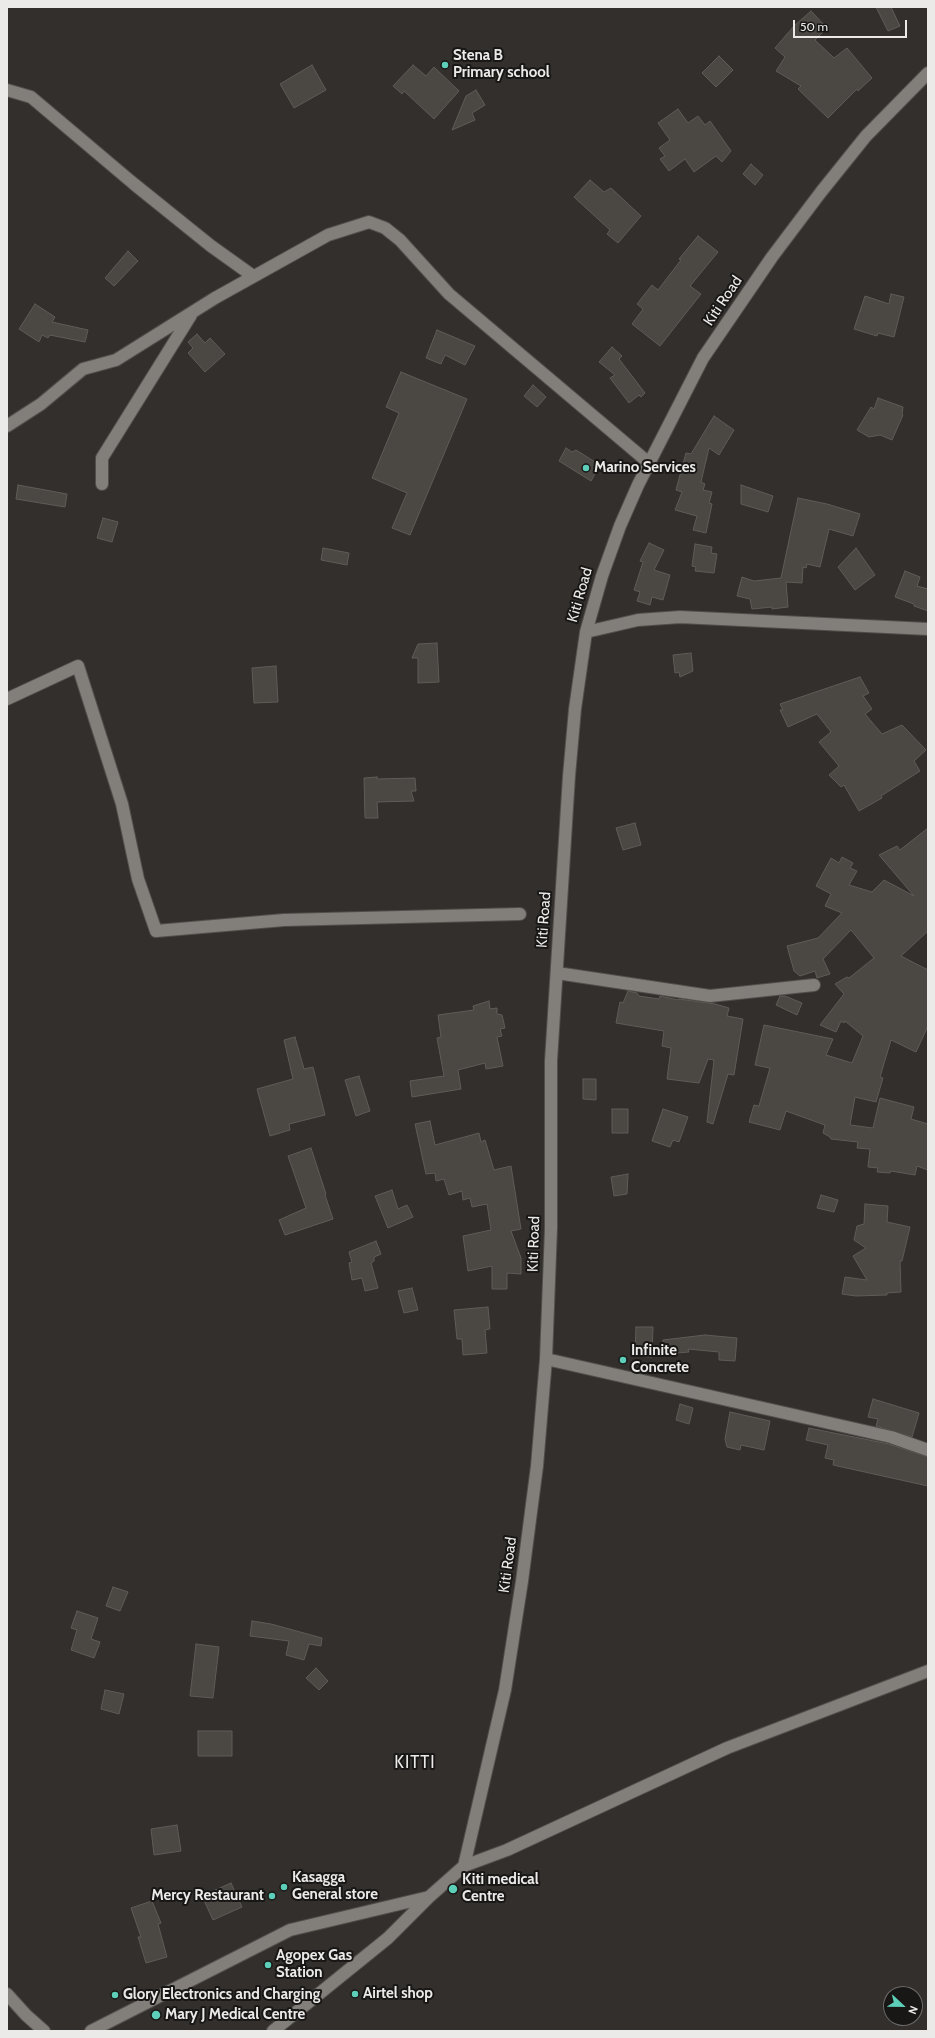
<!DOCTYPE html>
<html>
<head>
<meta charset="utf-8">
<style>
  body { margin:0 }
  #map { position:relative; width:935px; height:2038px; overflow:hidden; background:#322f2c; font-family:Cabin,sans-serif }
  canvas { display:block }
  .frame { position:absolute; inset:0; border:8px solid #eceae8; pointer-events:none }
  .north { position:absolute; left:883px; top:1986px; width:40px; height:40px; box-sizing:border-box; background:#191716; border:1px solid #6d6b6a; border-radius:50%; rotate:112deg; font-size:11px; font-weight:700; line-height:16px; text-align:center; color:#eceae8 }
  .north::after { content:''; display:block; margin:auto; width:14px; height:18px; background:#5dceb8; clip-path:polygon(50% 0,100% 100%,50% 72%,0 100%) }
  .scale { position:absolute; left:793px; top:20px; width:114px; height:18px; box-sizing:border-box; border:2px solid #eceae8; border-top:0; padding-left:5px; font-size:12px; line-height:14px; white-space:nowrap; color:#eceae8; -webkit-text-stroke:3px #191716; paint-order:stroke }
</style>
</head>
<body>
<div id="map">
<canvas width="935" height="2038"></canvas>
<div class="frame"></div>
<div class="north">N</div>
<div class="scale">50 m</div>
</div>
<script>
const c = document.querySelector('canvas').getContext('2d');
c.lineJoin = 'round';
function paint(path, color) {
  c.fillStyle = color;
  c.fill(path, 'evenodd');
}
function poly(rows) {
  const path = new Path2D();
  for (const r of rows) {
    path.moveTo(r[0], r[1]);
    for (let i = 2; i < r.length; i += 2) path.lineTo(r[i], r[i + 1]);
  }
  return path;
}
function stroke(path, color, width, dash) {
  c.strokeStyle = color;
  c.lineWidth = width;
  c.lineCap = dash ? 'butt' : 'round';
  c.setLineDash(dash || []);
  c.stroke(path);
}
function label(font, color, halo, rows, align = 'center') {
  c.font = font + ' Cabin,sans-serif';
  c.lineWidth = 4;
  c.setLineDash([]);
  c.textBaseline = 'middle';
  c.strokeStyle = halo;
  c.fillStyle = color;
  for (const [text, x, y, turn = 0] of rows) {
    c.save();
    c.translate(x, y);
    c.rotate((+turn || 0) * Math.PI / 180);
    c.textAlign = isNaN(turn) ? turn : align;
    if (halo) c.strokeText(text, 0, 0);
    c.fillText(text, 0, 0);
    c.restore();
  }
}
const building = poly([
  [876,7,891,7,900,26,888,31,876,7],
  [811,11,827,28,815,40,834,58,847,48,872,78,858,91,857,89,828,118,798,89,801,86,776,71,785,57,775,48,794,26,811,11],
  [719,56,733,70,716,87,702,73,719,56],
  [312,65,326,90,294,108,280,84,312,65],
  [413,65,426,76,434,67,459,91,434,119,404,91,402,94,393,86,413,65],
  [476,90,485,105,472,113,475,120,452,130,466,96,476,90],
  [678,109,688,123,698,116,705,125,710,121,731,151,722,162,716,156,694,172,685,159,669,171,660,159,665,156,659,148,670,140,658,123,678,109],
  [751,164,763,175,755,185,743,174,751,164],
  [590,180,604,192,611,188,641,216,618,243,607,234,610,230,574,197,590,180],
  [698,236,718,252,690,286,701,294,660,346,632,324,643,309,637,304,652,285,658,290,681,260,679,259,698,236],
  [128,251,138,261,114,286,105,278,128,251],
  [891,294,904,297,894,337,878,333,877,336,854,329,865,296,889,304,891,294],
  [35,304,55,317,52,322,88,330,85,342,50,335,48,338,42,335,39,342,19,329,35,304],
  [437,330,475,346,465,365,445,355,441,364,426,358,437,330],
  [197,334,205,343,210,338,225,354,205,372,188,353,193,348,188,342,197,334],
  [612,347,622,356,619,359,645,393,641,397,639,395,629,403,610,378,615,375,599,362,612,347],
  [401,372,467,399,410,535,392,528,407,493,372,478,399,413,386,407,401,372],
  [533,385,546,397,537,407,524,396,533,385],
  [878,398,903,407,902,414,903,415,892,440,880,435,869,437,857,430,871,407,874,409,878,398],
  [714,416,734,430,719,455,709,448,701,482,705,484,703,490,712,492,709,503,712,504,706,533,693,530,697,516,675,510,682,492,676,490,686,453,691,454,714,416],
  [566,448,572,452,576,450,600,465,591,481,559,461,566,448],
  [18,485,67,494,65,507,16,499,18,485],
  [741,485,773,496,768,512,741,504,741,485],
  [798,498,827,504,860,514,853,536,829,529,820,567,807,564,806,568,803,567,802,583,786,582,788,607,772,609,772,607,752,609,750,599,737,596,742,577,754,581,781,578,798,498],
  [103,518,118,522,112,542,97,538,103,518],
  [649,543,664,550,654,570,670,575,663,600,652,597,650,605,637,601,640,592,634,590,643,562,640,561,649,543],
  [695,544,712,547,711,553,717,554,714,573,695,571,696,567,692,566,695,544],
  [323,548,349,553,347,565,321,560,323,548],
  [856,548,875,575,855,590,838,567,856,548],
  [905,571,920,577,917,586,928,589,928,611,914,606,914,604,895,597,905,571],
  [437,643,439,682,418,683,418,658,412,658,418,644,437,643],
  [691,653,693,671,680,677,679,672,675,673,673,655,691,653],
  [276,666,278,702,254,703,252,668,276,666],
  [860,677,869,693,863,696,872,709,865,714,882,734,902,725,926,750,914,761,920,771,881,796,882,798,859,811,844,785,841,787,829,775,839,766,819,742,831,732,817,714,788,727,780,710,783,710,780,704,860,677],
  [377,777,377,779,415,778,416,791,411,791,414,801,377,802,378,818,365,818,364,778,377,777],
  [635,823,641,845,623,850,616,828,635,823],
  [928,828,928,931,901,956,928,970,928,1026,916,1052,891,1040,880,1077,883,1078,876,1102,855,1097,850,1125,873,1128,880,1098,914,1107,911,1119,928,1124,928,1170,917,1166,915,1175,891,1171,890,1173,877,1172,878,1168,868,1167,870,1149,857,1148,858,1142,831,1139,830,1137,823,1133,825,1125,786,1111,780,1130,749,1122,754,1105,759,1106,770,1068,755,1065,764,1025,833,1039,826,1055,852,1063,863,1036,845,1021,844,1023,841,1021,836,1032,820,1025,844,994,835,984,847,977,849,978,874,958,851,930,823,959,830,974,817,978,815,971,800,976,794,971,787,946,818,938,842,913,825,906,831,894,816,886,831,858,839,863,842,857,853,863,850,868,857,871,849,885,872,892,884,880,914,896,879,855,897,846,900,850,928,828],
  [628,991,637,993,639,996,659,999,660,996,678,1000,679,999,715,1004,729,1008,727,1016,743,1019,734,1075,728,1074,713,1124,707,1122,714,1060,708,1059,699,1083,667,1079,671,1048,662,1046,664,1031,616,1023,620,1002,623,1003,628,991],
  [780,996,785,996,802,1003,797,1015,776,1005,780,996],
  [489,1001,490,1009,497,1008,497,1014,502,1015,505,1028,500,1029,502,1036,497,1037,503,1066,486,1069,485,1063,458,1070,461,1089,412,1097,410,1081,444,1076,437,1038,441,1037,438,1015,474,1010,473,1006,489,1001],
  [295,1037,304,1069,313,1067,325,1115,289,1124,290,1130,270,1136,257,1089,293,1079,284,1040,295,1037],
  [359,1076,370,1111,356,1116,345,1080,359,1076],
  [583,1079,596,1079,596,1100,583,1099,583,1079],
  [612,1109,628,1109,628,1133,612,1133,612,1109],
  [663,1109,688,1117,679,1142,673,1140,670,1147,652,1141,663,1109],
  [430,1121,435,1145,479,1133,481,1142,485,1140,494,1170,511,1166,521,1229,511,1231,521,1258,521,1274,507,1273,507,1289,492,1289,492,1266,468,1271,463,1236,491,1230,487,1204,472,1207,470,1198,463,1200,462,1191,449,1195,444,1179,436,1181,435,1173,426,1174,415,1124,430,1121],
  [311,1148,326,1194,325,1195,333,1219,285,1235,279,1220,306,1208,288,1156,311,1148],
  [628,1174,627,1194,614,1196,611,1177,628,1174],
  [392,1190,398,1209,407,1205,413,1217,388,1228,375,1196,392,1190],
  [821,1195,838,1200,834,1212,817,1208,821,1195],
  [865,1204,888,1206,887,1222,910,1227,902,1261,900,1261,901,1292,887,1293,887,1295,856,1296,842,1294,845,1277,867,1280,853,1256,866,1248,854,1240,857,1226,864,1224,865,1204],
  [376,1241,381,1254,374,1257,374,1261,371,1263,378,1288,365,1291,362,1278,352,1280,349,1263,352,1262,349,1252,376,1241],
  [412,1288,418,1310,404,1313,398,1291,412,1288],
  [488,1307,490,1329,485,1330,487,1353,463,1355,462,1339,457,1339,454,1310,488,1307],
  [636,1327,653,1327,652,1357,635,1356,636,1327],
  [705,1335,737,1338,735,1361,719,1360,719,1352,688,1349,689,1352,677,1353,676,1347,663,1346,663,1340,705,1335],
  [873,1399,919,1413,912,1437,876,1426,878,1419,868,1417,873,1399],
  [680,1404,693,1408,689,1424,676,1420,680,1404],
  [730,1412,770,1421,764,1450,741,1445,740,1450,727,1447,725,1439,730,1412],
  [809,1428,889,1444,928,1457,928,1486,833,1465,834,1460,825,1458,828,1445,806,1440,809,1428],
  [113,1587,128,1592,120,1611,106,1606,113,1587],
  [77,1611,98,1618,91,1639,100,1642,94,1658,71,1650,77,1630,71,1628,77,1611],
  [252,1621,271,1624,322,1638,321,1646,309,1644,304,1660,286,1655,289,1641,250,1636,252,1621],
  [196,1644,219,1647,213,1698,190,1696,196,1644],
  [316,1668,328,1681,319,1690,306,1678,316,1668],
  [105,1690,124,1694,119,1714,101,1709,105,1690],
  [198,1731,232,1731,232,1756,198,1756,198,1731],
  [177,1825,181,1851,154,1855,151,1829,177,1825],
  [231,1883,242,1907,213,1920,202,1896,231,1883],
  [152,1901,161,1923,158,1924,167,1957,146,1963,138,1937,141,1937,131,1908,152,1901]
]);
paint(building, '#4b4844');
stroke(building, '#5f5c58', 1);
const minor = poly([
  [7,90,31,97,134,184,211,246,253,276],
  [7,426,41,404,83,369,116,360,215,298,328,235,369,222,385,228,400,240,449,294,649,463],
  [102,484,102,458,191,315],
  [586,632,638,620,680,617,928,629],
  [7,699,78,666,122,804,138,879,156,931,284,920,520,914],
  [557,973,710,996,814,985],
  [546,1359,891,1437,928,1450],
  [464,1866,505,1690,522,1581,537,1466,546,1359,551,1228,551,1061,569,776,575,709,586,632,602,576,620,526,638,485,703,358,772,257,821,192,866,136,928,73],
  [7,1994,26,2015,44,2031],
  [91,2031,290,1930,429,1897,464,1866,507,1850,727,1748,928,1671],
  [273,2031,388,1938,429,1897]
]);
stroke(minor, '#514e4b', 14);
stroke(minor, '#827f7a', 12);
for (const [x, y, r, color] of [
  [445,65,4,"#5dceb8"],
  [586,468,4,"#5dceb8"],
  [623,1360,4,"#5dceb8"],
  [284,1887,4,"#5dceb8"],
  [453,1889,5,"#5dceb8"],
  [272,1896,4,"#5dceb8"],
  [268,1965,4,"#5dceb8"],
  [355,1994,4,"#5dceb8"],
  [115,1995,4,"#5dceb8"],
  [156,2015,5,"#5dceb8"]
]) {
  const dot = new Path2D();
  dot.arc(x, y, r, 0, 2 * Math.PI);
  c.fillStyle = color;
  c.fill(dot);
  stroke(dot, '#191716', 1.5);
}
label('bold 15px', '#eceae8', '#191716', [
  ["Stena B",453,56],
  ["Primary school",453,73],
  ["Marino Services",594,468],
  ["Infinite",631,1351],
  ["Concrete",631,1368],
  ["Kasagga",292,1878],
  ["General store",292,1895],
  ["Kiti medical",462,1880],
  ["Centre",462,1897],
  ["Mercy Restaurant",264,1896,"right"],
  ["Agopex Gas",276,1956],
  ["Station",276,1973],
  ["Airtel shop",363,1994],
  ["Glory Electronics and Charging",123,1995],
  ["Mary J Medical Centre",165,2015]
], 'left');
label('15px', '#eceae8', '#191716', [
  ["Kiti Road",723,301,-56],
  ["Kiti Road",580,595,-74],
  ["Kiti Road",544,920,-86],
  ["Kiti Road",534,1244,-88],
  ["Kiti Road",508,1565,-82]
]);
c.letterSpacing = '1px';
label('17px', '#eceae8', '#191716', [
  ["KITTI",415,1763]
]);
c.letterSpacing = '0px';
</script>
</body>
</html>
